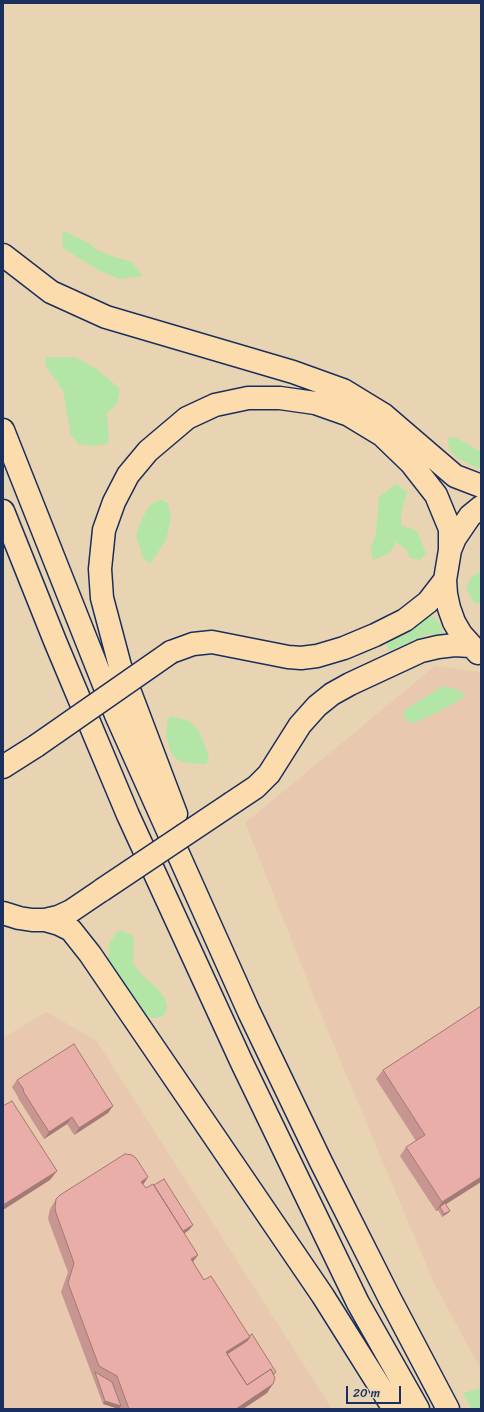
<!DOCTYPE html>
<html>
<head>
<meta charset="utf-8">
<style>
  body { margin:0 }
  #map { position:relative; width:484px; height:1412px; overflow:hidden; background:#e8d4b2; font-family:Sriracha,sans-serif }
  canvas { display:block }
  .frame { position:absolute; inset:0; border:4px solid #1b2f5e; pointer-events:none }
  .scale { position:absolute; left:346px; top:1386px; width:55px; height:18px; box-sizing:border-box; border:2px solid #1b2f5e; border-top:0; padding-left:5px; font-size:12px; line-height:14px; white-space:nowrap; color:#1b2f5e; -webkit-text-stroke:3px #e8d4b2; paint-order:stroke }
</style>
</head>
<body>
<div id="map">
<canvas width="484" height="1412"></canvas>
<div class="frame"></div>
<div class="scale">20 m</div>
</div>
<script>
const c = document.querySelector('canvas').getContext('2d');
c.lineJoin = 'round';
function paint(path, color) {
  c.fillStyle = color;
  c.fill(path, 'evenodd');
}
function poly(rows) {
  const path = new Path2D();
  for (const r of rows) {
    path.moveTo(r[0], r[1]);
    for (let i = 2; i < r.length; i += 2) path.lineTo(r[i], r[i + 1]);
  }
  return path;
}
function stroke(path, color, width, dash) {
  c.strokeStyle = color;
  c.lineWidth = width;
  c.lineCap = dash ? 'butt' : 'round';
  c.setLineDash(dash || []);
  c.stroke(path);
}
paint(poly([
  [435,666,481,672,481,1370,433,1281,324,1022,245,823],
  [46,1012,96,1040,332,1409,3,1409,3,1038]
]), '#e8c9af');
paint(poly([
  [64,231,87,242,99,251,118,258,131,261,143,276,119,279,98,270,63,248,62,233],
  [46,357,75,357,97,369,120,389,117,404,107,413,109,437,107,444,91,446,79,444,71,436,63,391,45,365],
  [455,437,481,452,481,468,475,467,457,458,449,449,448,438],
  [396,484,407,491,401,514,401,525,417,531,426,553,420,560,410,558,406,549,395,542,390,553,373,560,371,553,371,546,374,540,376,532,379,497],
  [160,499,168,503,171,518,166,540,150,564,143,558,136,536,140,523,149,506],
  [480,572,481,573,481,604,474,603,466,588,471,577],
  [428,616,434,617,440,624,443,633,442,635,429,634,389,651,385,640,409,630],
  [443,686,452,688,464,693,463,698,434,714,411,724,404,717,403,713,406,709],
  [171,716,189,721,199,730,208,754,209,758,206,764,187,763,178,760,171,753,166,735,168,718],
  [122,930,134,937,133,963,142,975,158,989,165,999,167,1008,163,1016,156,1018,145,1017,118,981,108,961,109,944,117,932],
  [481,1388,481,1409,472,1409,463,1393]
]), '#b3e6a6');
const major = poly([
  [3,255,51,292,106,317,293,372,343,390,384,415,455,476,481,486],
  [3,430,116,715,249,1012,321,1162,390,1299,448,1409],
  [3,511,55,641,128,815,242,1063,358,1303,418,1409],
  [171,652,193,644,212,642,288,657,301,658,317,656,344,648,375,635,405,620,428,602,445,580],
  [478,653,461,634,454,622,449,608,446,594,445,580,450,550,455,538,470,516,481,507],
  [3,767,36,746],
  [232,803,256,787,269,774,300,725,317,706,332,694,350,684,421,651,438,647,455,645,470,646],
  [176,814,120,666,102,598,100,569,104,530,114,502,128,475,148,451,187,418,215,405,248,398,280,398,315,403,349,415,382,435,411,463,436,495,450,529,450,550],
  [3,913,19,918,32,920,45,920,58,917,71,911,102,890],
  [45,920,59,924,71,930,90,954,323,1296,394,1409]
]);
stroke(major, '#1b2f5e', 25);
stroke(major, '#fcdcac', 22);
const majorBridge = poly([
  [36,746,171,652],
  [102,890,232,803]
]);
stroke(majorBridge, '#1b2f5e', 25, []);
stroke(majorBridge, '#fcdcac', 22);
paint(poly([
  [481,1006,446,1205,448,1213,442,1217,438,1210,436,1211,400,1156,406,1147,416,1141,376,1079,383,1070],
  [17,1080,113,1106,108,1113,74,1135,67,1124,44,1139,18,1098,18,1097,12,1087],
  [148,1177,143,1185,146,1188,154,1185,193,1225,189,1230,184,1234,198,1255,193,1262,204,1280,249,1336,276,1372,274,1375,267,1393,243,1409,120,1409,103,1404,61,1292,68,1272,49,1222,48,1218,50,1209,56,1199]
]), '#c89690');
paint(poly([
  [113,1106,108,1113,74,1135,79,1128],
  [72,1117,67,1124,44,1139,49,1132],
  [57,1171,50,1180,3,1210,3,1205],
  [148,1177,142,1186,141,1182],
  [481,1177,481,1182,440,1208,440,1207,438,1210,436,1211,442,1202],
  [450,1211,448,1213,442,1217,444,1214],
  [193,1225,189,1230,176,1239,179,1234],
  [198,1255,191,1264,191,1259],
  [250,1337,243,1346,224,1358,226,1352],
  [273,1384,267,1393,243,1409,236,1409],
  [105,1401,121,1406,119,1409,103,1404]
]), '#a37a75');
const building = poly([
  [481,1006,481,1177,442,1202,406,1147,425,1135,383,1070,481,1006],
  [74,1044,113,1106,79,1128,72,1117,49,1132,23,1091,24,1090,17,1080,74,1044],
  [12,1101,57,1171,3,1205,3,1106,12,1101],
  [125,1154,132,1155,136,1158,148,1177,141,1182,146,1188,153,1184,198,1255,191,1259,204,1280,211,1276,250,1337,226,1352,247,1385,271,1369,275,1378,273,1384,236,1409,129,1409,117,1376,99,1366,68,1283,74,1263,56,1213,55,1208,56,1199,60,1195,125,1154],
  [164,1179,193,1225,183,1231,154,1185,164,1179],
  [445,1203,450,1211,444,1214,440,1207,445,1203],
  [252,1334,276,1372,273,1374,271,1369,247,1385,227,1354,247,1341,250,1337,249,1336,252,1334],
  [95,1372,112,1382,121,1406,105,1401,95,1372]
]);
paint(building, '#e9aea7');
stroke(building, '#a37a75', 1);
</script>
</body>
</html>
